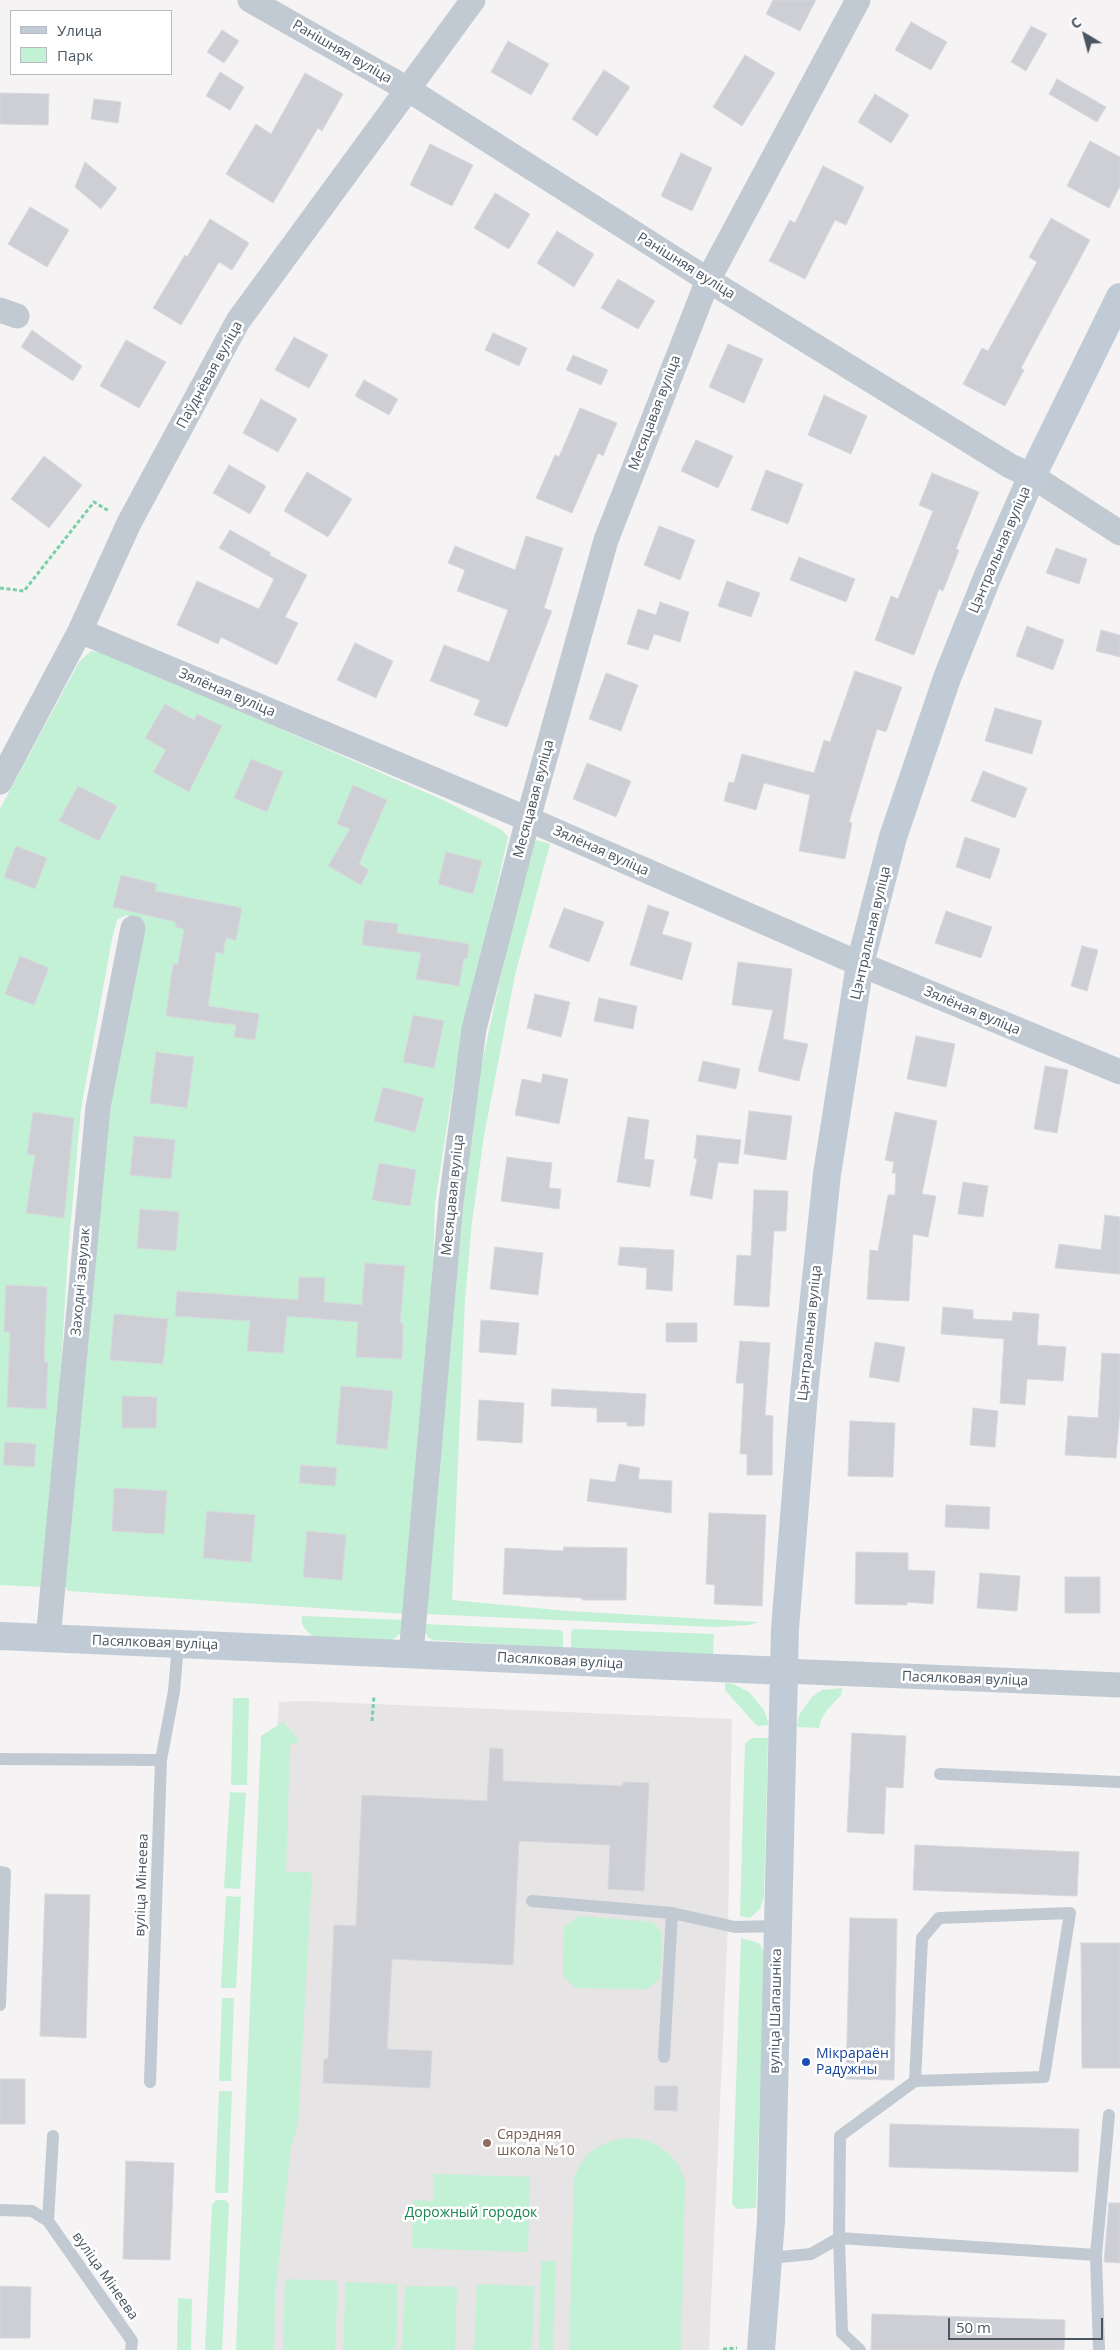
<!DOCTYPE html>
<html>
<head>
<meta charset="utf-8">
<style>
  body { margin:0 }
  #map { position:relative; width:1120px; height:2350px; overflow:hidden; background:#f5f3f3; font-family:"Open Sans",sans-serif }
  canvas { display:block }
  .legend { position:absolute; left:10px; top:10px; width:162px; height:65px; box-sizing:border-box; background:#fff; border:1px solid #b7bbc0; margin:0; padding:6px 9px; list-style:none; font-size:15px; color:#4a5661 }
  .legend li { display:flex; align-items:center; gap:10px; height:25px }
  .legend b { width:25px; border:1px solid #b7bbc0 }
  .north { position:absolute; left:1060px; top:10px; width:50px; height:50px; -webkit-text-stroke:4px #fff; paint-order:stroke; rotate:323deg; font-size:14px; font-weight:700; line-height:20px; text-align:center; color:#4a5661 }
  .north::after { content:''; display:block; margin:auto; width:18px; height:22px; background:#4a5661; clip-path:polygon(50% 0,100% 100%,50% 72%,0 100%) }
  .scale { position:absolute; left:948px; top:2318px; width:155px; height:22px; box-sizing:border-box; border:2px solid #4a5661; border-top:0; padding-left:6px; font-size:15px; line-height:18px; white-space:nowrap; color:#4a5661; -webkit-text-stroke:4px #fff; paint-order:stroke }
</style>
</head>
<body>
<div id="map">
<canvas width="1120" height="2350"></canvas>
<ul class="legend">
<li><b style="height:6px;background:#c1cbd6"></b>Улица</li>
<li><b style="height:14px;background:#c3f1d5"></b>Парк</li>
</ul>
<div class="north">С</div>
<div class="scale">50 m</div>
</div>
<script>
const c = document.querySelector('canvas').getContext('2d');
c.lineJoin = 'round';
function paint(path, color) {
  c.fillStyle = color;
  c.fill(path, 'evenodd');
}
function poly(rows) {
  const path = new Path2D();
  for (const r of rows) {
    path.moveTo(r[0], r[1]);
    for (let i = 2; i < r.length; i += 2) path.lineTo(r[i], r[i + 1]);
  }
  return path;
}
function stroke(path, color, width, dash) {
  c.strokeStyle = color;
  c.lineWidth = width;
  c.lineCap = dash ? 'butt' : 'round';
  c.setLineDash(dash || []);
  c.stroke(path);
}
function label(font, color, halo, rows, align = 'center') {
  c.font = font + ' "Open Sans",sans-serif';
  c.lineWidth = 5;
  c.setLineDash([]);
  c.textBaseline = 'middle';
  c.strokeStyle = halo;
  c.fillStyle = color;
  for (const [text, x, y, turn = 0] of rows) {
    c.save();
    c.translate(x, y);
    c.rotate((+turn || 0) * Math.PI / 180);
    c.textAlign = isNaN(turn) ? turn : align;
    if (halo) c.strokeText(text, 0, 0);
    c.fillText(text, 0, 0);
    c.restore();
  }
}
paint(poly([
  [304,1701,732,1719,728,1925,709,2350,246,2350,277,1726,279,1702]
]), '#e6e4e5');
paint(poly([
  [91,651,109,654,443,800,502,830,508,837,456,1068,435,1203,433,1264,404,1614,68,1591,64,1585,96,1210,137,919,126,915,117,920,112,939,81,1109,68,1253,57,1431,42,1587,0,1585,0,809,79,662],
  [537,840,550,844,515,975,484,1136,472,1222,465,1300,452,1600,568,1611,759,1622,749,1625,714,1627,424,1614,450,1320,473,1105,526,859,530,844],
  [302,1616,405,1620,405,1630,392,1640,318,1638,312,1636,305,1629,302,1624],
  [423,1624,559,1630,563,1632,563,1648,434,1640,429,1638,424,1631],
  [574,1629,714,1634,713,1655,571,1648,571,1632],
  [725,1683,733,1684,749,1692,764,1710,769,1725,757,1726,725,1690],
  [842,1688,841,1695,827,1710,821,1720,819,1728,797,1727,799,1715,812,1697,822,1690],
  [233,1698,249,1698,247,1785,231,1785],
  [283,1722,299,1740,290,1746,286,1872,309,1872,312,1876,298,2124,291,2147,275,2295,274,2350,236,2350,261,1736],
  [752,1738,768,1738,764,1896,760,1909,750,1918,740,1916,745,1743],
  [230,1792,246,1793,240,1889,224,1888],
  [226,1896,241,1897,236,1988,221,1988],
  [579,1916,651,1922,657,1926,662,1934,660,1979,647,1989,575,1988,563,1976,564,1927],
  [741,1938,759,1943,765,1954,756,2208,737,2209,732,2204],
  [222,1998,234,1998,231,2081,219,2081],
  [219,2091,232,2091,228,2193,215,2193],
  [630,2138,645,2140,658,2146,670,2155,679,2166,685,2180,681,2350,569,2350,574,2178,580,2165,589,2153,602,2145,615,2140],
  [434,2174,530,2177,528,2252,412,2248,413,2200,433,2201],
  [216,2200,225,2200,229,2204,222,2350,205,2350,212,2205],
  [541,2261,556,2261,553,2350,539,2350],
  [285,2279,338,2281,335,2350,283,2350],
  [346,2282,398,2284,396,2350,343,2350],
  [477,2284,534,2286,532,2350,474,2350],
  [405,2286,457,2287,455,2350,402,2350],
  [178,2298,192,2299,191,2350,177,2350]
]), '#c3f1d5');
const building = poly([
  [773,0,816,0,800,31,766,14,773,0],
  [911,22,947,42,931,70,895,50,911,22],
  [1031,26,1047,34,1026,71,1011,62,1031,26],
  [222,30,239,41,224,63,207,52,222,30],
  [508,41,549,64,531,95,491,72,508,41],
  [745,55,775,73,742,126,713,107,745,55],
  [604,70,630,87,597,136,572,119,604,70],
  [220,72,244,87,230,110,206,96,220,72],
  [305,73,343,94,322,131,318,128,273,203,226,174,256,124,271,134,305,73],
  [1057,79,1106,107,1097,122,1049,94,1057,79],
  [0,93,49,94,48,125,0,124,0,93],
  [875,94,909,115,891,143,858,122,875,94],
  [94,99,121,102,118,123,91,119,94,99],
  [1090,141,1120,157,1120,186,1109,208,1067,186,1090,141],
  [430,144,473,165,452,206,410,185,430,144],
  [681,153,712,168,692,211,661,196,681,153],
  [85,162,117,188,101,209,75,187,85,162],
  [823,166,864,187,846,225,835,220,805,279,769,261,790,220,795,223,823,166],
  [495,193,530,214,509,249,474,228,495,193],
  [30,207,69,230,47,267,8,244,30,207],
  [1051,218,1090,240,1021,368,1024,370,1005,406,963,384,982,348,988,351,1037,262,1029,257,1051,218],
  [210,219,249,243,232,270,219,262,181,325,153,308,185,255,187,257,210,219],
  [557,231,594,254,574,287,537,263,557,231],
  [618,279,655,301,638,329,601,308,618,279],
  [32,330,82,366,73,381,21,347,32,330],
  [493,333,527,348,519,366,485,350,493,333],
  [294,337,328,355,309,388,275,370,294,337],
  [126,340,166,362,139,408,100,386,126,340],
  [728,344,763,359,744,403,709,387,728,344],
  [573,355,608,370,601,385,566,370,573,355],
  [364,380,398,399,389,415,355,396,364,380],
  [824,395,867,416,851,454,808,435,824,395],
  [261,399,297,419,278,452,243,433,261,399],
  [580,408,617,423,603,456,598,453,572,513,536,498,555,455,559,457,580,408],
  [696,440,733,456,718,488,681,471,696,440],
  [44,456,82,485,49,528,11,499,44,456],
  [229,465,266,486,250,514,213,493,229,465],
  [766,470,803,484,788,524,751,510,766,470],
  [307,472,352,499,328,537,284,511,307,472],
  [932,473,979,492,956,549,959,550,943,591,939,589,914,655,875,640,891,596,898,599,933,511,919,505,932,473],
  [659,526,695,540,680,580,644,565,659,526],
  [230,530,271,553,269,555,307,575,285,617,298,623,277,665,221,637,218,644,177,625,197,581,259,609,274,579,219,548,230,530],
  [526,536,563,548,544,608,552,611,507,727,474,715,480,700,430,681,444,645,489,662,508,610,457,591,465,570,448,563,455,546,515,570,526,536],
  [1056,548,1087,559,1079,584,1046,573,1056,548],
  [799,557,855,579,846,602,790,580,799,557],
  [727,581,760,593,751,617,718,606,727,581],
  [660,602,689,612,680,642,654,634,648,650,627,644,638,609,656,615,660,602],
  [1027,626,1064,640,1053,670,1016,656,1027,626],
  [1101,630,1120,635,1120,657,1096,651,1101,630],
  [355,643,393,661,376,698,337,680,355,643],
  [855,671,902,687,886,732,877,729,849,822,852,823,845,859,799,851,810,795,764,783,756,810,724,801,729,782,734,783,742,754,814,773,824,740,830,742,855,671],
  [606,673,638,685,621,731,589,719,606,673],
  [165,704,194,720,197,714,222,726,189,792,153,772,166,750,145,738,165,704],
  [995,708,1042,721,1032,754,985,741,995,708],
  [251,759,283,772,267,812,234,798,251,759],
  [587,763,631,781,616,817,573,799,587,763],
  [983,771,1027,788,1015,818,971,801,983,771],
  [353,785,387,800,359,864,369,870,361,885,328,866,350,829,337,824,353,785],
  [78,786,117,806,99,841,59,821,78,786],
  [965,837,1000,849,990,879,956,867,965,837],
  [16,846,47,858,35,889,4,877,16,846],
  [446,852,482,861,473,894,438,884,446,852],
  [121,875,157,884,155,891,242,908,236,940,226,938,223,954,216,952,208,1006,259,1014,255,1040,234,1037,236,1025,166,1016,173,964,178,964,184,929,175,927,176,922,113,907,121,875],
  [648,905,669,912,662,934,692,943,682,980,630,965,648,905],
  [564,908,604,922,589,962,549,947,564,908],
  [946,911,992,927,981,958,935,943,946,911],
  [365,920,398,924,397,933,469,944,467,959,464,958,459,986,416,979,421,953,362,945,365,920],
  [1082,946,1098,950,1087,991,1071,986,1082,946],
  [20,956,49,968,34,1005,5,994,20,956],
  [738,962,792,969,783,1039,808,1044,799,1081,758,1071,773,1010,732,1005,738,962],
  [535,994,570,1002,561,1037,527,1028,535,994],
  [599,998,637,1006,633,1029,594,1021,599,998],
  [413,1015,444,1021,434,1068,403,1062,413,1015],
  [916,1036,955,1044,946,1087,907,1079,916,1036],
  [156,1052,194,1057,187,1108,150,1103,156,1052],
  [703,1061,740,1069,736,1089,698,1081,703,1061],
  [1045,1066,1068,1070,1057,1133,1034,1129,1045,1066],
  [543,1074,568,1079,559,1124,515,1115,522,1079,541,1083,543,1074],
  [383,1087,424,1098,415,1132,374,1121,383,1087],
  [749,1111,792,1116,786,1160,744,1154,749,1111],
  [33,1112,74,1118,64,1218,26,1213,35,1155,27,1154,33,1112],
  [895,1112,937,1121,922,1194,936,1196,928,1237,913,1234,909,1301,867,1299,870,1250,878,1251,888,1195,895,1195,896,1173,892,1173,894,1162,885,1160,895,1112],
  [628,1117,649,1120,644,1159,654,1160,650,1187,617,1182,628,1117],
  [697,1135,741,1140,738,1164,718,1162,712,1199,690,1195,697,1159,694,1158,697,1135],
  [134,1136,175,1140,171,1179,130,1175,134,1136],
  [507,1157,552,1163,549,1188,561,1189,559,1209,501,1201,507,1157],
  [379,1163,416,1170,410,1206,372,1200,379,1163],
  [963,1182,988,1186,983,1217,958,1214,963,1182],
  [754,1190,788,1191,786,1231,774,1231,769,1307,734,1305,737,1255,751,1256,754,1190],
  [140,1209,179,1212,176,1251,137,1248,140,1209],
  [1105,1215,1120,1217,1120,1274,1055,1268,1059,1244,1101,1250,1105,1215],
  [495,1247,543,1253,538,1295,490,1289,495,1247],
  [620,1247,674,1250,672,1291,646,1289,647,1268,618,1265,620,1247],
  [365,1263,405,1266,400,1323,403,1323,402,1359,356,1357,358,1322,287,1316,283,1353,247,1351,250,1321,175,1316,177,1291,298,1300,299,1277,325,1278,324,1302,362,1305,365,1263],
  [6,1285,47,1287,44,1362,48,1362,46,1409,7,1407,10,1332,4,1332,6,1285],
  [943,1307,973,1310,973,1319,1012,1321,1013,1312,1039,1314,1037,1345,1066,1347,1063,1381,1027,1379,1025,1405,1000,1403,1004,1339,941,1334,943,1307],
  [114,1314,168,1319,163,1364,110,1360,114,1314],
  [481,1320,519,1323,516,1355,479,1352,481,1320],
  [666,1323,697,1323,697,1342,666,1342,666,1323],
  [740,1341,770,1343,765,1415,773,1416,772,1475,747,1475,747,1454,740,1454,744,1383,736,1383,740,1341],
  [875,1342,905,1347,899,1382,869,1377,875,1342],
  [1102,1353,1120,1354,1120,1409,1116,1458,1065,1455,1068,1416,1098,1418,1102,1353],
  [341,1386,393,1391,387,1449,336,1444,341,1386],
  [552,1389,646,1394,644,1426,627,1426,627,1422,597,1422,597,1408,551,1406,552,1389],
  [122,1396,157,1397,156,1428,122,1428,122,1396],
  [479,1400,524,1403,522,1443,477,1440,479,1400],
  [973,1408,998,1411,995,1447,970,1445,973,1408],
  [850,1421,895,1423,893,1477,848,1476,850,1421],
  [5,1442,36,1444,34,1467,3,1465,5,1442],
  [619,1464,640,1468,638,1479,672,1481,671,1513,587,1501,590,1479,615,1482,619,1464],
  [301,1465,337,1468,335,1486,299,1483,301,1465],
  [114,1488,167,1491,164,1534,112,1531,114,1488],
  [946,1505,990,1507,989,1529,945,1527,946,1505],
  [207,1511,255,1515,251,1562,203,1558,207,1511],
  [709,1513,766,1515,762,1606,714,1604,715,1585,706,1584,709,1513],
  [307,1531,346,1535,342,1580,303,1577,307,1531],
  [564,1547,627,1548,626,1600,582,1600,582,1598,503,1594,505,1548,563,1551,564,1547],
  [856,1552,908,1553,908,1570,935,1571,933,1604,907,1602,907,1605,855,1604,856,1552],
  [980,1573,1020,1576,1017,1611,977,1608,980,1573],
  [1065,1577,1100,1577,1100,1613,1065,1613,1065,1577],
  [852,1733,906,1736,903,1788,886,1787,884,1834,847,1832,852,1733],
  [490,1748,503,1749,503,1781,623,1786,623,1782,649,1783,644,1891,608,1889,610,1845,519,1841,513,1965,392,1959,387,2049,432,2051,430,2088,323,2083,324,2059,328,2059,334,1925,356,1926,362,1795,487,1801,490,1748],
  [915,1845,1079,1852,1077,1896,913,1890,915,1845],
  [45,1894,90,1895,86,2038,40,2036,45,1894],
  [850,1918,897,1919,894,2080,846,2079,850,1918],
  [1081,1943,1120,1943,1120,2068,1082,2068,1081,1943],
  [0,2079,25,2079,25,2124,0,2124,0,2079],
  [655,2086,678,2086,677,2111,654,2110,655,2086],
  [890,2124,1079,2129,1078,2172,889,2167,890,2124],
  [126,2161,174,2163,170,2260,123,2259,126,2161],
  [1109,2203,1120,2203,1120,2263,1104,2262,1109,2203],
  [0,2286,31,2287,30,2338,0,2338,0,2286],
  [872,2314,1065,2320,1064,2350,871,2350,872,2314]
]);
paint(building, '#cdcfd5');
stroke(building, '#d7d9de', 1);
stroke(poly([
  [0,588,24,591,94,502,109,511],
  [372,1721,374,1696],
  [723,2349,737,2348]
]), '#7ad0a6', 3, [4, 2.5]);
stroke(poly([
  [0,1759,161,1760],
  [940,1774,1120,1782],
  [0,1872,5,1873,0,2005],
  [532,1901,672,1913,735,1927,778,1926],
  [664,2057,672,1913],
  [150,2082,161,1760,174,1691,178,1645],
  [0,2210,32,2211,48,2221,132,2341,131,2350],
  [48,2221,53,2136],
  [769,2258,811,2254,839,2238,1096,2255],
  [860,2350,842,2333,839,2238,840,2136,915,2081,1044,2077,1070,1913,939,1918,922,1938,915,2081],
  [1099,2350,1096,2255,1109,2115]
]), '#c1cad2', 12);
stroke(poly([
  [250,0,409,90,708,280,1010,466,1032,476,1120,533],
  [0,310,17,316],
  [80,631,528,819,860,964,1120,1072],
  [0,782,80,631,129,523,238,321,473,0],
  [48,1639,98,1107,133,928],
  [411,1654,451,1202,474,1029,528,819,606,540,708,280,858,0],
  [784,1671,1120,1685]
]), '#c1cad2', 25);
stroke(poly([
  [0,1636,784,1671],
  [761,2350,771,2221,785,1629,804,1393,827,1174,860,964,893,837,947,678,987,578,1032,476,1120,297]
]), '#c1cbd6', 28);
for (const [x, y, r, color] of [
  [806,2062,5,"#1a4fb4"],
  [487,2143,5,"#8d6e63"]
]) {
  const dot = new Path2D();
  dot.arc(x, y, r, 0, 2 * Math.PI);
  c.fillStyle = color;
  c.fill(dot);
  stroke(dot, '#fff', 2);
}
label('14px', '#4a5661', '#fff', [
  ["Ранішняя вуліца",342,52,30],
  ["Ранішняя вуліца",686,266,32],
  ["Паўднёвая вуліца",210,375,-61],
  ["Месяцавая вуліца",655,413,-69],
  ["Цэнтральная вуліца",1000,550,-67],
  ["Зялёная вуліца",227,693,23],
  ["Месяцавая вуліца",534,799,-75],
  ["Зялёная вуліца",601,851,24],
  ["Цэнтральная вуліца",871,933,-77],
  ["Зялёная вуліца",972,1011,23],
  ["Месяцавая вуліца",453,1195,-84],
  ["Заходні завулак",81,1282,-85],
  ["Цэнтральная вуліца",810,1333,-84],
  ["Пасялковая вуліца",155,1643,2],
  ["Пасялковая вуліца",560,1661,3],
  ["Пасялковая вуліца",965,1679,2],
  ["вуліца Мінеева",142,1885,-88],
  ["вуліца Шапашніка",776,2011,-89],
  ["вуліца Мінеева",105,2276,55]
]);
label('14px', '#164399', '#fff', [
  ["Мікрараён",816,2054],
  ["Радужны",816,2070]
], 'left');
label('14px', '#785e54', '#fff', [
  ["Сярэдняя",497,2135],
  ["школа №10",497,2151]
], 'left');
label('14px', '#17864f', '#fff', [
  ["Дорожный городок",471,2213]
]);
</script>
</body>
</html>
